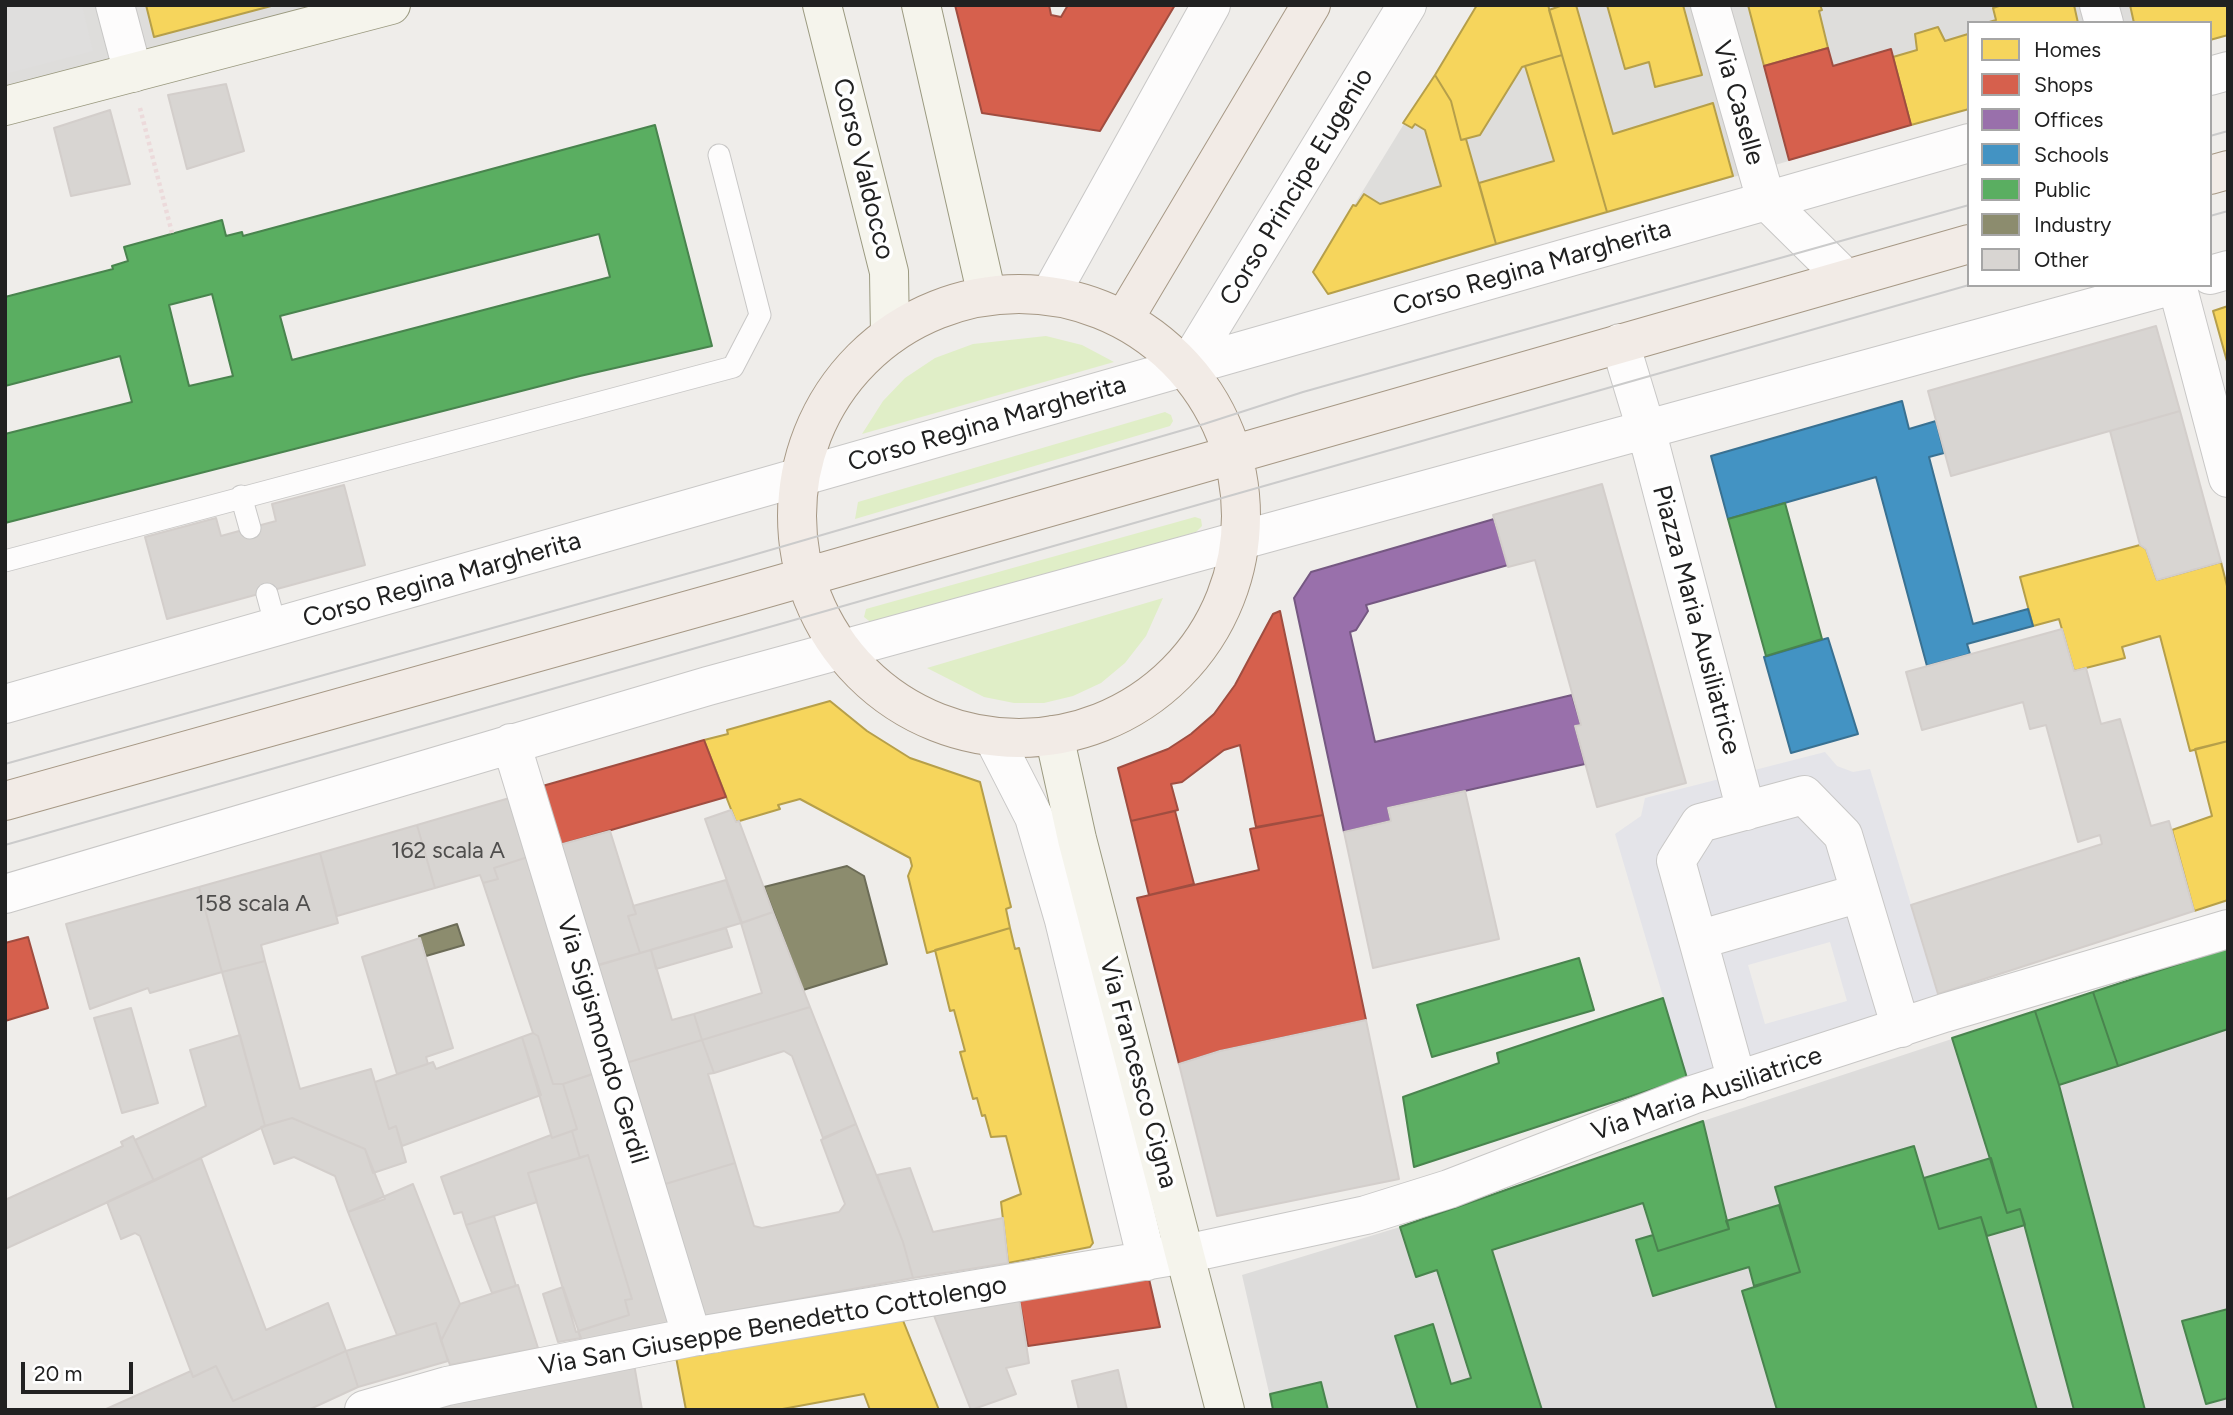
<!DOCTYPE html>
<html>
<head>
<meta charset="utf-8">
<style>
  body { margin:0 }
  #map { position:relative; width:2233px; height:1415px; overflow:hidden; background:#efedea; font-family:Figtree,sans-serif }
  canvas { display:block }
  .frame { position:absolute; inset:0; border:7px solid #212121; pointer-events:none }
  .legend { position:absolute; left:1967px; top:21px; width:245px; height:266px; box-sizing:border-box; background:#fff; border:2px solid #a6a6a6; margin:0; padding:9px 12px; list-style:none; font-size:21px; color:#212121 }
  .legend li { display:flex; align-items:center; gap:14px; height:35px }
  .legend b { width:35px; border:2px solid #a6a6a6 }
  .scale { position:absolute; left:21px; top:1362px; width:112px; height:32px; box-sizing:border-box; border:4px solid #212121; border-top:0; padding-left:9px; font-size:21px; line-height:24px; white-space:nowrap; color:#212121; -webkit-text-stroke:5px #fff; paint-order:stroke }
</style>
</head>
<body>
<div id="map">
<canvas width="2233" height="1415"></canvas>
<div class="frame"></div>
<ul class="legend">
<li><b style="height:19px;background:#f6d55c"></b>Homes</li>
<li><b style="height:19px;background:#d6604d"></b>Shops</li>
<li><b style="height:19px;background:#9970ab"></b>Offices</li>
<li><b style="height:19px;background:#4393c3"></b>Schools</li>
<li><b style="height:19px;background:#5aae61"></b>Public</li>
<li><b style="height:19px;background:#8c8c6e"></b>Industry</li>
<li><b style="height:19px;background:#d8d5d2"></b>Other</li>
</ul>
<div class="scale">20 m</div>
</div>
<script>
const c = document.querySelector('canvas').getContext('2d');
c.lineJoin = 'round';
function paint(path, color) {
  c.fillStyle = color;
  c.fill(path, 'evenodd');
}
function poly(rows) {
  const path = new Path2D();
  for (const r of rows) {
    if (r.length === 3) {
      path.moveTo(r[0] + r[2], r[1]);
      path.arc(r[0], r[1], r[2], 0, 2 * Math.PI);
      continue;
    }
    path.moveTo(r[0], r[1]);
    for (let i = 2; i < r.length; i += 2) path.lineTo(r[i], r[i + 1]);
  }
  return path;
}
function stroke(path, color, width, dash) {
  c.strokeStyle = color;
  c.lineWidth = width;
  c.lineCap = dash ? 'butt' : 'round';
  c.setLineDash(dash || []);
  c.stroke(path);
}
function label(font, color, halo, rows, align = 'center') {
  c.font = font + ' Figtree,sans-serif';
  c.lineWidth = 7;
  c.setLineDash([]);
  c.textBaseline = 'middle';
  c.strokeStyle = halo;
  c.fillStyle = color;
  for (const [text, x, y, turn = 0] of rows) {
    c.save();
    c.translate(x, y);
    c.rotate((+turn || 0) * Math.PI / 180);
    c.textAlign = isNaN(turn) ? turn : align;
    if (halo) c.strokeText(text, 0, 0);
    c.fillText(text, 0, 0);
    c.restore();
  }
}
paint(poly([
  [5,5,371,5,5,89],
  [1477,5,2228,5,2210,23,1969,23,1969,109,1328,294,1313,272]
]), '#dedddb');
paint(poly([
  [2228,948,2228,1410,1273,1410,1242,1275,1400,1227,1703,1121]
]), '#dddcdb');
paint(poly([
  [1046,336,1082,345,1114,362,862,434,883,401,905,378,935,358,973,344],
  [1165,412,1171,415,1173,421,1170,426,855,519,858,502],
  [1195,517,1201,519,1202,526,1196,532,873,624,864,617,866,609],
  [1163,598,1146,636,1125,663,1101,683,1073,696,1044,703,1014,703,984,697,927,668]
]), '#e0eec7');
paint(poly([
  [5,5,82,5,93,51,5,74]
]), '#dfdedd');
paint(poly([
  [1825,752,1837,766,1853,772,1870,769,1942,1007,1687,1078,1615,834,1641,816,1645,798],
  [1830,942,1847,1001,1765,1024,1748,965]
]), '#e4e4e9');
const homes = poly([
  [146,5,275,5,154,37,146,5],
  [1477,5,1548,5,1562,55,1522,67,1480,135,1461,140,1451,101,1435,75,1477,5],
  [1563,5,1576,5,1613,134,1713,103,1733,176,1607,212,1549,10,1563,5],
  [1607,5,1683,5,1702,75,1655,87,1649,62,1625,69,1607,5],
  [1748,5,1820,5,1822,10,1819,11,1828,48,1764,66,1748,5],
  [2002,5,2074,5,2078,23,1986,23,1996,20,1993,8,2002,5],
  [2130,5,2228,5,2228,35,2210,40,2210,23,2134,23,2130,5],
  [1938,27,1945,41,1968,34,1969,109,1911,125,1893,57,1917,50,1915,34,1938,27],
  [1562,55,1607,212,1496,244,1479,183,1554,161,1525,66,1562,55],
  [1435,75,1451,101,1461,140,1466,139,1496,244,1328,294,1313,272,1353,205,1356,206,1364,194,1380,204,1441,186,1425,130,1415,124,1412,128,1403,123,1435,75],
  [2228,306,2228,365,2213,311,2228,306],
  [2140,545,2146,549,2157,580,2221,562,2228,590,2228,741,2190,751,2160,636,2122,647,2125,658,2074,671,2059,619,2033,626,2020,577,2140,545],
  [830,701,867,731,910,758,980,782,1011,907,1006,909,1010,928,927,953,908,876,912,866,910,858,800,799,778,805,780,809,736,822,704,740,728,734,727,730,830,701],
  [2228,741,2228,900,2194,911,2172,830,2212,816,2195,749,2228,741],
  [1010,928,1015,949,1019,948,1093,1243,1090,1247,1008,1263,1001,1202,1021,1194,1006,1136,991,1137,985,1115,982,1116,977,1098,973,1099,960,1052,965,1051,954,1010,950,1011,935,950,1010,928],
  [902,1318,939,1410,870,1410,864,1394,777,1410,686,1410,676,1357,902,1318]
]);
paint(homes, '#f6d55c');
stroke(homes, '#b69f4a', 2);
const shops = poly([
  [955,5,1049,5,1051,15,1061,17,1068,5,1175,5,1100,131,982,113,955,5],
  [1828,48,1833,66,1891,49,1911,125,1789,160,1764,66,1828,48],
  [1280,611,1323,815,1256,827,1240,745,1224,750,1182,782,1171,784,1178,810,1131,821,1118,768,1168,749,1191,734,1214,714,1235,685,1273,614,1280,611],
  [704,740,726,797,559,845,539,787,704,740],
  [1175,811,1194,884,1149,895,1131,821,1175,811],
  [1323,815,1366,1020,1220,1051,1179,1064,1137,898,1259,870,1250,829,1323,815],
  [28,937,48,1008,5,1021,5,943,28,937],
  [1149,1279,1160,1327,1028,1346,1019,1298,1149,1279]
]);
paint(shops, '#d6604d');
stroke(shops, '#a04d40', 2);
const offices = poly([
  [1494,519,1508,565,1366,605,1368,611,1356,630,1350,632,1375,742,1572,695,1581,725,1575,726,1585,764,1388,808,1391,821,1344,832,1294,598,1311,572,1494,519]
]);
paint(offices, '#9970ab');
stroke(offices, '#755882', 2);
const schools = poly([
  [1902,401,1909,429,1936,421,1944,453,1929,457,1973,624,2028,609,2033,626,1967,644,1970,654,1927,666,1876,477,1728,519,1711,456,1902,401],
  [1828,638,1858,734,1791,753,1764,657,1828,638]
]);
paint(schools, '#4393c3');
stroke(schools, '#397192', 2);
const public = poly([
  [655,125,712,346,580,376,5,523,5,434,132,402,120,356,5,386,5,297,113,269,112,266,128,261,124,247,222,220,226,236,242,232,243,236,655,125],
  [599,234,610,277,292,360,280,316,599,234],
  [212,294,233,376,189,386,169,305,212,294],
  [1785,503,1822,639,1766,656,1728,519,1785,503],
  [2228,948,2228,1029,2118,1066,2093,992,2228,948],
  [1579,958,1594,1010,1432,1057,1417,1005,1579,958],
  [2093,992,2118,1066,2059,1085,2035,1011,2093,992],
  [1663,998,1687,1078,1414,1167,1403,1097,1499,1063,1497,1053,1663,998],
  [2035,1011,2059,1085,2145,1410,2074,1410,2020,1209,2007,1213,1952,1038,2035,1011],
  [1703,1121,1729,1229,1658,1251,1643,1203,1492,1250,1542,1410,1418,1410,1395,1336,1433,1324,1451,1384,1471,1378,1437,1270,1416,1277,1400,1227,1703,1121],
  [1914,1146,1939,1229,1981,1217,2037,1410,1777,1410,1742,1291,1800,1272,1775,1187,1914,1146],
  [1991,1158,2007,1213,2020,1209,2025,1225,1987,1236,1981,1217,1939,1229,1924,1178,1991,1158],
  [1779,1205,1800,1272,1754,1286,1749,1267,1653,1296,1636,1240,1653,1235,1658,1251,1729,1229,1726,1221,1779,1205],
  [2228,1309,2228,1398,2206,1404,2182,1321,2228,1309],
  [1321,1382,1328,1410,1273,1410,1270,1394,1321,1382]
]);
paint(public, '#5aae61');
stroke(public, '#49844e', 2);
const industry = poly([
  [847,866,864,876,887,964,803,990,764,887,847,866],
  [457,924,464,945,426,956,419,936,457,924]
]);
paint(industry, '#8c8c6e');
stroke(industry, '#6c6c57', 2);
const building = poly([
  [226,84,244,151,187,169,168,95,226,84],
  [110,110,130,184,71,196,54,128,110,110],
  [2156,326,2180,411,1951,476,1928,391,2156,326],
  [2180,411,2221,562,2157,580,2146,549,2140,545,2110,431,2180,411],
  [1602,484,1686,783,1597,807,1575,726,1581,725,1535,560,1508,567,1493,515,1602,484],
  [344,485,365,565,167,619,145,537,216,518,221,536,250,528,276,521,272,504,344,485],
  [2062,629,2074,671,2086,668,2101,724,2120,719,2151,826,2169,821,2194,911,1938,994,1911,905,2102,844,2100,835,2078,842,2046,725,2030,729,2023,702,1922,730,1906,672,2062,629],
  [1465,791,1499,939,1373,968,1344,832,1391,821,1388,808,1465,791],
  [513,797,531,856,494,868,498,879,483,883,480,875,435,888,417,825,513,797],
  [731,810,736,822,739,821,773,912,742,923,705,819,731,810],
  [417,825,435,888,337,916,320,853,417,825],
  [610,831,636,914,628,916,640,953,594,966,559,845,610,831],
  [320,853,338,923,261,945,265,961,222,972,199,887,320,853],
  [531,856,596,1073,563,1084,553,1084,538,1036,533,1033,483,883,498,879,494,868,531,856],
  [726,880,741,923,640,953,628,916,636,914,633,906,726,880],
  [199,887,222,972,150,993,148,988,90,1009,66,924,199,887],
  [773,912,810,1007,702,1040,694,1014,762,993,741,923,773,912],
  [726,928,732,947,656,969,651,950,726,928],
  [420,938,453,1048,426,1057,428,1064,397,1074,362,957,420,938],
  [651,950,672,1020,694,1014,702,1040,626,1063,596,966,651,950],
  [265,961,300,1089,371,1069,389,1129,396,1126,406,1162,373,1173,365,1149,292,1118,265,1126,222,972,265,961],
  [810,1007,856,1124,823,1138,792,1056,784,1051,714,1073,702,1040,810,1007],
  [131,1008,158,1103,122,1113,94,1018,131,1008],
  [1366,1020,1399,1179,1217,1216,1179,1064,1220,1051,1366,1020],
  [533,1033,538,1036,553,1084,563,1084,577,1129,552,1138,522,1037,533,1033],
  [240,1035,265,1126,154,1181,135,1140,206,1106,190,1050,240,1035],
  [522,1037,541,1095,402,1146,396,1126,389,1129,375,1082,433,1062,436,1069,522,1037],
  [702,1040,714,1073,708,1074,735,1163,662,1185,626,1063,702,1040],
  [598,1072,677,1325,582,1343,578,1331,629,1315,625,1300,632,1299,588,1155,580,1158,572,1131,577,1129,563,1084,598,1072],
  [292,1118,365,1149,385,1199,348,1212,335,1176,294,1157,274,1164,261,1127,292,1118],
  [856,1124,903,1242,913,1278,705,1316,662,1185,735,1163,754,1226,762,1228,839,1212,845,1204,821,1140,856,1124],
  [572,1131,580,1158,528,1173,537,1202,466,1225,462,1212,454,1214,441,1177,551,1135,552,1138,572,1131],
  [133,1136,154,1181,5,1249,5,1200,123,1146,121,1142,133,1136],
  [588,1155,632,1299,625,1300,629,1315,576,1332,528,1173,588,1155],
  [201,1158,266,1330,328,1303,346,1351,233,1401,216,1366,193,1377,140,1236,135,1233,121,1239,107,1202,201,1158],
  [910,1168,933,1232,1003,1218,1008,1263,913,1278,903,1242,877,1175,910,1168],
  [413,1184,460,1304,441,1341,436,1323,397,1335,348,1212,413,1184],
  [494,1216,516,1286,492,1293,466,1225,494,1216],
  [518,1285,538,1348,450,1365,441,1341,460,1304,518,1285],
  [563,1287,581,1338,558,1342,543,1294,563,1287],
  [1019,1298,1029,1363,1006,1368,1016,1394,971,1410,933,1313,1019,1298],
  [436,1323,448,1361,358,1387,346,1351,436,1323],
  [346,1351,358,1387,308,1410,104,1410,191,1371,193,1377,216,1366,233,1401,346,1351],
  [634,1364,642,1410,419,1410,634,1364],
  [1118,1370,1127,1410,1079,1410,1072,1381,1118,1370]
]);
paint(building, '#d8d5d2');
stroke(building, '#d3cecb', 2);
const lane = poly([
  [241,496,250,528],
  [5,561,733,367,760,315,719,155],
  [267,594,276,627]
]);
const street = poly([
  [115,5,133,73],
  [1710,5,1766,200,1846,279],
  [2099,5,2104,23],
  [2210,76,2228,71],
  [2210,275,2228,270],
  [2177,285,2228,478],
  [1050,295,1211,5],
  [1620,343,1646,429,1746,811],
  [1186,368,1407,5],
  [5,704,1969,143],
  [993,737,1034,817,1064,920,1147,1261],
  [511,743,692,1337],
  [5,894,708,686,2174,285],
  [1698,940,1860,893],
  [1737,1081,1676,861,1700,823,1804,795,1843,835,1901,1028],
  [364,1410,447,1386,692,1337,1185,1254,1366,1215,1449,1189,1692,1095,1944,1013,2228,929]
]);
const secondary = poly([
  [822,5,889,272,890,335],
  [921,5,987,296],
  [5,106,391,5],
  [1054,735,1077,839,1225,1410]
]);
const primary = poly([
  [2210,175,2228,170],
  [1019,516,222],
  [1124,319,1311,5],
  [5,801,739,596,1969,244]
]);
stroke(lane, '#c8c7c6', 23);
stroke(street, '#c8c7c6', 40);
stroke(secondary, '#9b9a80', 40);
stroke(primary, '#a69885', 40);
stroke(poly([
  [140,108,172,233]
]), '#ecdadb', 4.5, [3.5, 3.5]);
stroke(lane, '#fdfcfc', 21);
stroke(street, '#fdfcfc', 38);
stroke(secondary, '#f5f4ec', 38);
stroke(primary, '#f2ebe6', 38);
stroke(poly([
  [2210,136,2228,131],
  [2210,216,2228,211],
  [5,764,729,562,1204,424,1303,392,1969,205],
  [5,845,1969,285]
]), '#cbcbcb', 2);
label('23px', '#4f4e4d', null, [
  ["162 scala A",448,851],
  ["158 scala A",253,904]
]);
label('26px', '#212121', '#fff', [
  ["Via Caselle",1738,103,74],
  ["Corso Valdocco",863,169,76],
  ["Corso Principe Eugenio",1297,187,-59],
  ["Corso Regina Margherita",1532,268,-16],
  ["Corso Regina Margherita",987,424,-16],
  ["Corso Regina Margherita",442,580,-16],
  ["Piazza Maria Ausiliatrice",1696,620,75],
  ["Via Sigismondo Gerdil",602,1040,73],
  ["Via Francesco Cigna",1138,1073,75],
  ["Via Maria Ausiliatrice",1707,1094,-19],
  ["Via San Giuseppe Benedetto Cottolengo",773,1326,-10]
]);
</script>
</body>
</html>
